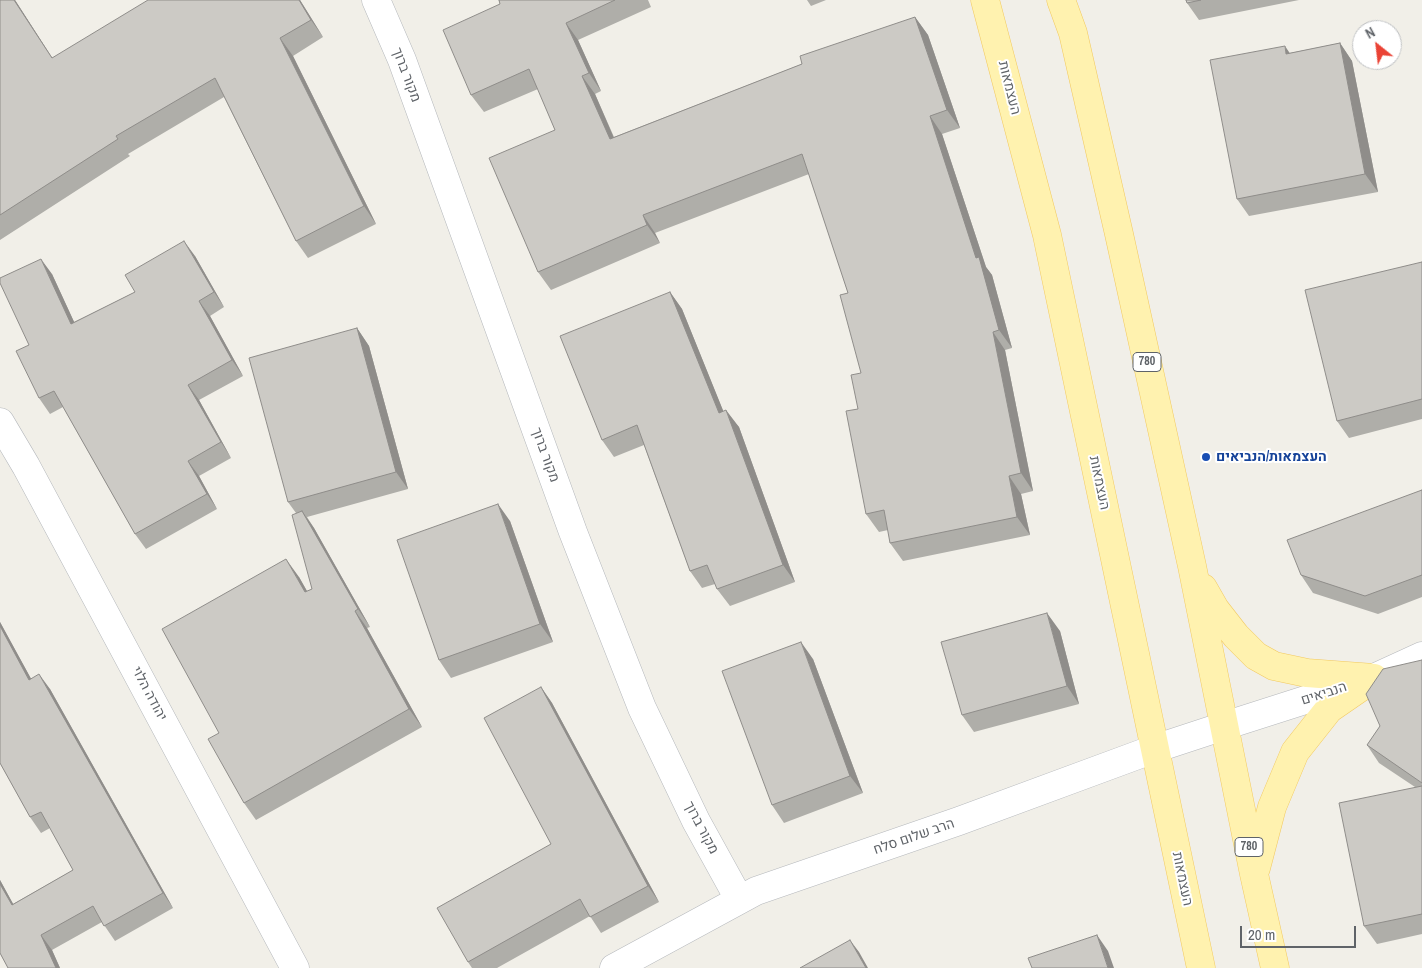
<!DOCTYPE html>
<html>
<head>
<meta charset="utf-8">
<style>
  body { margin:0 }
  #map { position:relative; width:1422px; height:968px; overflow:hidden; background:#f1efe8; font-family:"Archivo Narrow",sans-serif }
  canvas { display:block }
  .north { position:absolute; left:1352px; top:20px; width:50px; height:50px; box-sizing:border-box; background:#fff; border:1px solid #bfc1c3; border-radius:50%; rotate:331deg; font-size:14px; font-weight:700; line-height:20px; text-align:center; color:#5f6368 }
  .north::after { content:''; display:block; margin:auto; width:18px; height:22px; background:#ea4335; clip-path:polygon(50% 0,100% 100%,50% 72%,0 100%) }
  .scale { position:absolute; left:1240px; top:926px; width:116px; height:22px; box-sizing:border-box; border:2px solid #5f6368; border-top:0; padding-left:6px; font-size:15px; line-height:18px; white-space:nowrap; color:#5f6368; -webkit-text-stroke:4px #fff; paint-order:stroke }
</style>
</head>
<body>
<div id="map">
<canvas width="1422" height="968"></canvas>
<div class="north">N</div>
<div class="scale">20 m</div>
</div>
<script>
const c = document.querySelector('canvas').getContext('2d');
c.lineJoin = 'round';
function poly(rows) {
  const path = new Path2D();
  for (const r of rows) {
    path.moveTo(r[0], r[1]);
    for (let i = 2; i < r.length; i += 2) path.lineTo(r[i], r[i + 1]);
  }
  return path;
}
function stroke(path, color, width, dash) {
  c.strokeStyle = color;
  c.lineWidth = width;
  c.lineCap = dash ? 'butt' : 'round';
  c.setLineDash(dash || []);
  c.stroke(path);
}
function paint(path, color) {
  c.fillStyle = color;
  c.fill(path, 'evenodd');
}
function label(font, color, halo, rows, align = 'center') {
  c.font = font + ' "Archivo Narrow",Heebo,sans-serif';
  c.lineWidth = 4;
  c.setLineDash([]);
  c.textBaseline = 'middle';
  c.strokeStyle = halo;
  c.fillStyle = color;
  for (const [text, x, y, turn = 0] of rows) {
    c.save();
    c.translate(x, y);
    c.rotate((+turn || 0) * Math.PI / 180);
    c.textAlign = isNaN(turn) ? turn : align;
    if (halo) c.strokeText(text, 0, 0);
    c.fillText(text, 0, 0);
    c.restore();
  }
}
const minor = poly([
  [376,0,402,60,573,532,642,708,696,821,739,899],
  [0,422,26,466,295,968],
  [614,968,756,891,959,821,1154,749,1224,726]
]);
const tertiary = poly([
  [1224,726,1374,678,1422,656]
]);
const primary = poly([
  [985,0,1047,235,1201,968],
  [1061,0,1073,33,1119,234,1192,566,1254,874,1275,968],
  [1203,588,1215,609,1236,636,1256,656,1274,666,1307,673,1374,678],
  [1256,868,1272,807,1295,752,1329,709,1374,678]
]);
stroke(minor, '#b5b8bc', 29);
stroke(tertiary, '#b5b8bc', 29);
stroke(primary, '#f2c960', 29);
stroke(minor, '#fff', 28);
stroke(tertiary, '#fff', 28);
stroke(primary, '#fff2af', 28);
paint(poly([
  [0,0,15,0,52,58,300,0,323,37,293,56,376,224,308,258,296,241,224,97,128,154,130,156,0,240],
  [499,0,648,0,651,7,578,40,601,91,595,94,614,137,802,64,915,17,928,35,960,128,942,134,986,267,992,275,1012,348,1005,350,1033,491,1021,494,1030,535,903,561,890,543,888,530,879,532,866,514,858,409,861,373,848,293,809,174,655,233,660,243,551,290,538,272,555,130,538,89,484,112,471,95,500,4],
  [807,0,826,0,811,6],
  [1186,0,1299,0,1199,20,1187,3],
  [1340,43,1352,61,1378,192,1249,216,1237,199,1290,53],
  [195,256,224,307,210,316,243,376,199,400,231,458,199,476,217,509,146,549,135,534,63,407,50,414,39,398,29,345,52,274,74,322,135,292],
  [1422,262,1422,419,1349,438,1337,421],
  [670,292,682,309,723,411,739,427,795,582,730,606,717,589,715,584,702,588,690,571,644,445,614,457,602,440],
  [357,328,369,346,408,489,307,517,314,528,370,627,367,628,422,727,256,820,244,803,219,733,299,577,307,591,312,589,296,513,288,502],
  [1422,490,1422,597,1378,614,1313,593,1301,575],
  [510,521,553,642,451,678,439,660],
  [0,622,31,679,50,689,173,908,115,941,102,922,52,950,60,968,8,968,0,953,0,880,13,904,73,870,50,828,41,833,30,817,0,763],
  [1060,631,1079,704,974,732,962,715],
  [813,659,863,793,784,823,772,805],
  [1422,660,1422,934,1377,944,1364,926,1415,787,1379,763,1367,745,1380,726],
  [541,687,552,703,659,902,601,933,590,916,497,968,472,968,468,962,551,844]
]), '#afaea9');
paint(poly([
  [14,0,15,0,64,76,52,58],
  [299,0,300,0,323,37,311,20],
  [915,17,928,35,960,128,947,110],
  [566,23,578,40,601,91,589,73],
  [280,38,293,56,376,224,364,206],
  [1340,43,1352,61,1378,192,1365,174],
  [1285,46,1297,64,1286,54],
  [582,76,595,94,622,157,610,139],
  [930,116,942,134,986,267,992,275,1012,348,999,330],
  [643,215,655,233,660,243,647,225],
  [184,241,195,256,224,307,214,292],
  [41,259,52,274,82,339,71,324],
  [670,292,682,309,731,430,719,413],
  [199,301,210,316,243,376,232,360],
  [357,328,369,346,408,489,396,472],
  [993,332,1005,350,1033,491,1021,473],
  [188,385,199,400,231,458,221,442],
  [726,410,739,427,795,582,783,565],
  [188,461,199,476,217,509,207,494],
  [1009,476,1021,494,1030,535,1017,517],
  [498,504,510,521,553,642,540,624],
  [302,511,314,528,370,627,358,609],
  [286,559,299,577,317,609,305,592],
  [355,611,367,628,422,727,409,709],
  [1047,613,1060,631,1079,704,1067,686],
  [0,622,40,695,29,680,0,626],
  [801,642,813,659,863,793,850,776],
  [39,674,50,689,173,908,163,893],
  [541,687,552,703,659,902,648,886],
  [0,880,22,920,12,905,0,884],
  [41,935,52,950,60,968,56,968],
  [1097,935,1108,951,1114,968,1108,968],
  [850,940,859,952,868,968,866,968]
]), '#8f8d8a');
const building = poly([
  [0,0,14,0,52,58,148,0,299,0,311,20,280,38,364,206,296,241,215,78,116,136,118,139,0,215,0,0],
  [499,0,615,0,566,23,589,73,582,76,610,139,802,64,800,56,915,17,947,110,930,116,976,258,979,257,999,330,993,332,1021,473,1009,476,1017,517,890,543,884,510,866,514,846,411,858,409,851,375,861,373,840,295,848,293,802,154,643,215,647,225,538,272,489,158,555,130,529,69,471,95,443,30,500,4,499,0],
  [1186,0,1201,0,1187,3,1186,0],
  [1340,43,1365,174,1237,199,1210,60,1285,46,1286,54,1340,43],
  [184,241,214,292,199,301,232,360,188,385,221,442,188,461,207,494,135,534,54,391,39,398,16,351,29,345,0,283,0,278,41,259,71,324,135,292,125,275,184,241],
  [1422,262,1422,399,1337,421,1305,290,1422,262],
  [670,292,719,413,726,410,783,565,717,589,707,565,690,571,637,425,602,440,560,336,670,292],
  [357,328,396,472,288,502,249,358,357,328],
  [1422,490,1422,575,1365,596,1301,575,1287,540,1422,490],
  [498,504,540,624,439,660,397,540,498,504],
  [302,511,358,609,355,611,409,709,244,803,208,739,219,733,162,629,286,559,305,592,312,589,292,515,302,511],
  [1047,613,1067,686,962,715,941,642,1047,613],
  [0,626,29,680,39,674,163,893,104,926,93,906,41,935,56,968,8,968,0,953,0,884,12,905,73,870,41,812,30,817,0,763,0,626],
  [801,642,850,776,772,805,722,671,801,642],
  [1422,660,1422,783,1367,745,1380,726,1366,694,1383,669,1422,660],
  [541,687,648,886,590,917,580,899,468,962,437,908,551,844,484,718,541,687],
  [1422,786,1422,914,1364,926,1339,803,1422,786],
  [1097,935,1108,968,1032,968,1028,958,1097,935],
  [850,940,866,968,800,968,850,940]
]);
paint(building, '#cccac5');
stroke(building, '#8f8d8a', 1);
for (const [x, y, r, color] of [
  [1206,457,5,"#1a4fb4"]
]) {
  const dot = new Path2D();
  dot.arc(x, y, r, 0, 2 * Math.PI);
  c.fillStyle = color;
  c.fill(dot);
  stroke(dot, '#fff', 2);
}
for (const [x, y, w] of [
  [1147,362,28],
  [1249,847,28]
]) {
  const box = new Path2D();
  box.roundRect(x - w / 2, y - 9.5, w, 19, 4);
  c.fillStyle = '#fff';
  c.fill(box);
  stroke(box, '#5f6368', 1);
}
label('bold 12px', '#5f6368', null, [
  ["780",1147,362],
  ["780",1249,847]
]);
label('14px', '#5f6368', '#fff', [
  ["מקור ברוך",406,75,69],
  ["העצמאות",1009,88,76],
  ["מקור ברוך",545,455,70],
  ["העצמאות",1099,483,78],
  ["יהודה הלוי",149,694,62],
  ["הנביאים",1324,694,-18],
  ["מקור ברוך",701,828,62],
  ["הרב שלום סלח",914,837,-19],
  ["העצמאות",1182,879,78]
]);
label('bold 14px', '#164399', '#fff', [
  ["העצמאות/הנביאים",1216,457]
], 'left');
</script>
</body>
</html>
